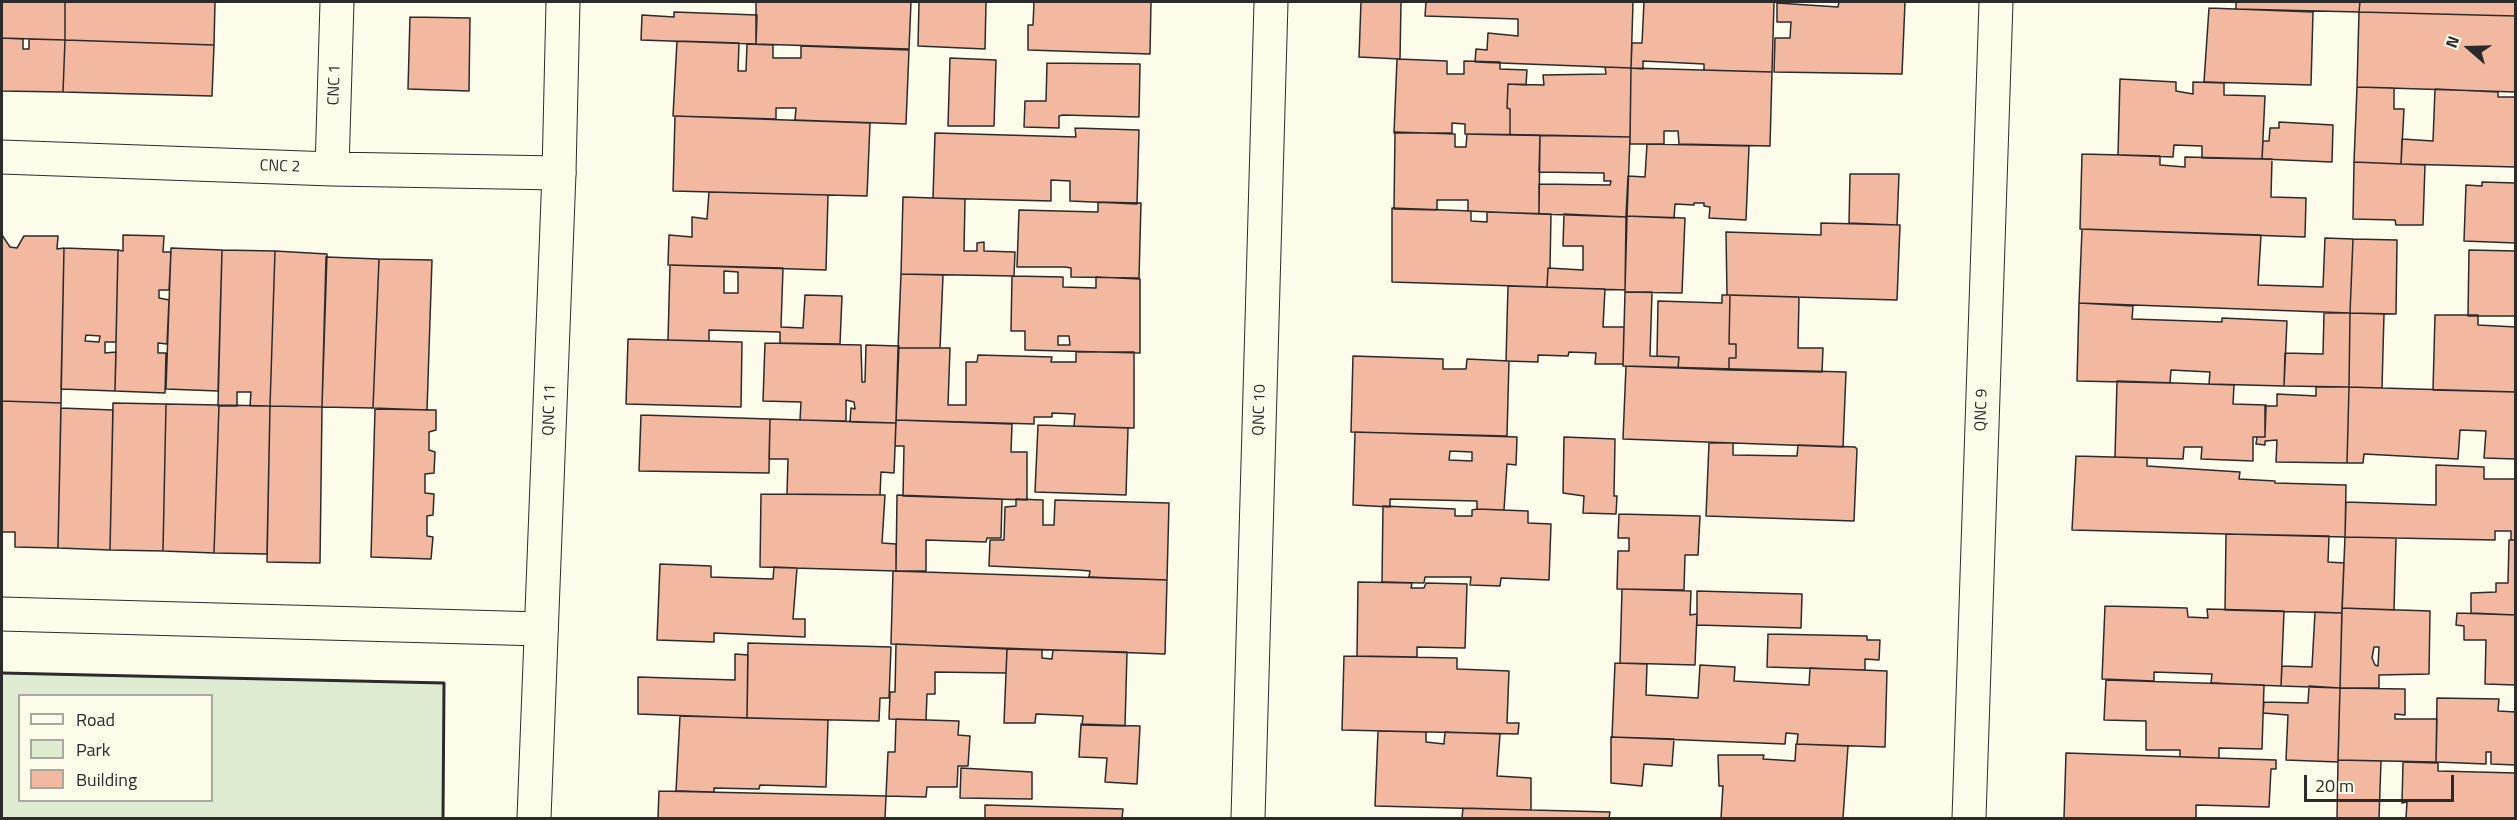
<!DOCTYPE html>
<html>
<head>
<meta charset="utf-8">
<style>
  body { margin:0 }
  #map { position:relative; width:2517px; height:820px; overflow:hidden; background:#fdfbea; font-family:"Titillium Web",sans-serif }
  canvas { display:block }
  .frame { position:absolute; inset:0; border:3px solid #2b2b2b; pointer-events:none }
  .legend { position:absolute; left:18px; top:694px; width:195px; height:108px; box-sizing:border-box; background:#fdfbea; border:2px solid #a9a89e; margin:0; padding:8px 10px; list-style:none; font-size:18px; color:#2b2b2b }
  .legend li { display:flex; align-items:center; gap:12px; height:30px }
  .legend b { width:30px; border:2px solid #a9a89e }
  .north { position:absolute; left:2439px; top:18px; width:60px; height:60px; -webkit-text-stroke:4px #fdfbea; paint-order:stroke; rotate:290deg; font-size:16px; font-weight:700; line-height:24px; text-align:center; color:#2b2b2b }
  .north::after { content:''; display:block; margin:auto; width:21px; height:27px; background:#2b2b2b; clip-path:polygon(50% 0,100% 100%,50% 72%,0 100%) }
  .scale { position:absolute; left:2304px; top:775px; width:150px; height:27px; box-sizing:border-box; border:3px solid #2b2b2b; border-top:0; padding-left:8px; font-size:18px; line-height:21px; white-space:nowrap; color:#2b2b2b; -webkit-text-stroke:4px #fdfbea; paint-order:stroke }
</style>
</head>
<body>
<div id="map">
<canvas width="2517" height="820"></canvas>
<div class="frame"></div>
<ul class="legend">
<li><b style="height:8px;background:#fdfbea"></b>Road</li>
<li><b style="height:16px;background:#deebd1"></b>Park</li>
<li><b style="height:16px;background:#f2b8a0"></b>Building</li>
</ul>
<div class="north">N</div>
<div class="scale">20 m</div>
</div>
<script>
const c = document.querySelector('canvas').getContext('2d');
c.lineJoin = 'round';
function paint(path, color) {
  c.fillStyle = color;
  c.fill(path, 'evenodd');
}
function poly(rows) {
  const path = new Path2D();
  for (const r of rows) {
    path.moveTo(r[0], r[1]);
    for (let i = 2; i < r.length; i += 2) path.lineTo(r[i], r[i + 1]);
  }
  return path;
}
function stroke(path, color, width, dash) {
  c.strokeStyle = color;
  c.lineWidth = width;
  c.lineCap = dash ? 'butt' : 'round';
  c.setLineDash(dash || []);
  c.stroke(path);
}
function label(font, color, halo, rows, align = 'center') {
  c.font = font + ' "Titillium Web",sans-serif';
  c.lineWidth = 4.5;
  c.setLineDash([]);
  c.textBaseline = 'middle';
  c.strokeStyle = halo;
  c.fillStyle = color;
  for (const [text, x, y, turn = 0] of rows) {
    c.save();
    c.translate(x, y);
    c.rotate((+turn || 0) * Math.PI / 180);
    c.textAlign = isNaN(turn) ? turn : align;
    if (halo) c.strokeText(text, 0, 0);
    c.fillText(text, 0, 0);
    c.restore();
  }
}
const green = poly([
  [2,673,444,683,443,818,2,818,2,673],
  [20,696,212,696,212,800,20,800,20,696]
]);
paint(green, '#deebd1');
stroke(green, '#74746e', 1.5);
const building = poly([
  [2,2,65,2,65,40,2,38,2,2],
  [65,2,215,2,214,45,65,40,65,2],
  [756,2,911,2,909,49,756,44,756,2],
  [919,2,986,2,985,49,918,46,919,2],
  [1034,2,1151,2,1150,54,1028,50,1028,25,1033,25,1034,2],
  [1361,2,1401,2,1400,59,1359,57,1361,2],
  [1426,2,1633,2,1631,68,1475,62,1476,49,1487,50,1488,33,1518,36,1518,19,1425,16,1426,2],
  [1644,2,1774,2,1772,72,1704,70,1704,64,1643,61,1643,69,1631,68,1632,43,1642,43,1644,2],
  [1839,2,1905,2,1902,74,1774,72,1775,38,1790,38,1791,22,1777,22,1777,3,1838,7,1839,2],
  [2236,2,2360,2,2359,12,2236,9,2236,2],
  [2360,2,2516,2,2516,16,2359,12,2360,2],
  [2209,8,2313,12,2311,85,2204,82,2209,8],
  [674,12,757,15,756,44,641,40,642,15,674,17,674,12],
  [2359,12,2516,16,2516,92,2357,87,2359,12],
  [410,17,470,18,469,91,408,89,410,17],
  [2,38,23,39,23,49,29,49,29,39,65,40,63,92,2,91,2,38],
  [65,40,214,45,212,96,63,92,65,40],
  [677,41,739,43,738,71,746,71,747,44,773,45,773,58,801,58,801,46,909,50,906,124,795,120,796,108,776,108,776,119,673,116,677,41],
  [950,58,996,60,994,126,948,126,950,58],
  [1397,59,1447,61,1447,74,1464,74,1464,61,1500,62,1500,69,1527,70,1526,85,1508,84,1507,108,1510,109,1510,135,1465,134,1465,124,1452,123,1452,133,1394,133,1397,59],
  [1047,63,1140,64,1139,117,1063,115,1059,116,1059,128,1024,127,1025,101,1046,101,1047,63],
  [1605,67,1631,68,1630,137,1510,135,1510,109,1507,108,1508,84,1544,85,1543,75,1606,74,1605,67],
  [1631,68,1772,72,1770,146,1679,144,1678,131,1664,131,1664,144,1630,144,1631,68],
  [2120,79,2176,82,2176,91,2193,94,2193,82,2224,83,2224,95,2265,96,2262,159,2202,158,2202,146,2174,145,2173,157,2118,155,2120,79],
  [2357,87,2394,88,2394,109,2404,109,2401,164,2354,162,2357,87],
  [2435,89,2498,92,2498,97,2516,97,2516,167,2401,164,2402,139,2433,141,2435,89],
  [675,116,870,123,867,196,673,191,675,116],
  [2279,122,2333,125,2332,162,2262,159,2263,141,2269,141,2270,128,2279,128,2279,122],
  [1075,128,1139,130,1137,204,1070,201,1070,181,1051,180,1051,201,933,198,935,133,1076,137,1075,128],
  [1395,132,1455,134,1455,147,1466,147,1467,134,1540,135,1539,214,1468,211,1468,200,1437,200,1437,210,1394,209,1395,132],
  [1540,135,1630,137,1627,217,1539,214,1539,184,1610,185,1611,181,1604,181,1604,173,1539,172,1540,135],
  [1647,144,1749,146,1746,220,1709,218,1710,207,1704,206,1704,203,1694,203,1694,205,1675,204,1674,218,1626,216,1628,176,1645,177,1647,144],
  [2082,154,2160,156,2160,165,2185,167,2185,157,2272,159,2271,197,2306,198,2305,237,2080,229,2082,154],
  [2354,162,2425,165,2423,225,2396,225,2395,220,2353,219,2354,162],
  [1850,174,1899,174,1897,225,1849,223,1850,174],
  [2482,182,2516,183,2516,243,2464,241,2466,185,2482,186,2482,182],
  [709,192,828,195,826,270,668,265,669,235,692,237,692,217,707,219,709,192],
  [903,197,965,199,964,251,977,251,977,243,984,242,984,251,1015,252,1014,276,901,274,903,197],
  [1098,202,1141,203,1139,278,1071,277,1071,268,1065,267,1017,267,1019,210,1098,212,1098,202],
  [1392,208,1471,211,1471,221,1487,222,1487,212,1551,214,1550,268,1548,268,1547,287,1392,282,1392,208],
  [1564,214,1627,217,1625,290,1547,287,1548,268,1583,270,1583,246,1563,246,1564,214],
  [1626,216,1685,218,1682,293,1625,292,1626,216],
  [1821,223,1900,225,1897,300,1727,295,1726,232,1821,235,1821,223],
  [2082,229,2261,235,2258,285,2323,287,2325,238,2353,239,2350,313,2079,303,2082,229],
  [2,235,10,247,17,248,24,236,58,236,57,249,64,248,61,403,2,401,2,235],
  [123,235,164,236,163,252,171,252,169,290,159,290,159,298,169,300,167,344,158,343,158,353,166,353,165,393,115,391,118,250,123,251,123,235],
  [2353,239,2397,240,2396,314,2350,313,2353,239],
  [64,248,118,250,116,342,105,342,105,353,116,352,115,391,61,389,64,248],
  [86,335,100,336,99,342,85,341,86,335],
  [171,248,222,250,218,391,166,389,171,248],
  [222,250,275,251,270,406,250,406,251,392,237,392,237,406,218,406,222,250],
  [2469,250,2516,251,2516,316,2468,316,2469,250],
  [275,251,327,254,322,407,270,406,275,251],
  [326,257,379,259,373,408,322,407,326,257],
  [379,259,432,260,427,410,373,408,379,259],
  [670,265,783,268,781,327,803,328,805,295,842,296,840,344,780,343,780,332,709,330,709,341,668,340,670,265],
  [724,271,738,272,738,293,724,293,724,271],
  [901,274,943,275,940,348,898,348,901,274],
  [1012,276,1063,277,1063,287,1096,288,1096,277,1140,279,1140,353,1025,350,1025,331,1011,331,1012,276],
  [1058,336,1069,336,1070,345,1058,345,1058,336],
  [1508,286,1605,289,1603,327,1624,327,1623,364,1595,364,1596,353,1569,352,1568,356,1538,355,1538,362,1506,361,1508,286],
  [1625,292,1652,292,1650,356,1679,357,1678,368,1623,366,1625,292],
  [1722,295,1730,295,1729,344,1736,344,1736,358,1729,358,1729,370,1678,368,1679,357,1657,356,1658,301,1722,303,1722,295],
  [1730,295,1799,297,1798,348,1823,348,1822,372,1729,370,1729,358,1736,358,1736,344,1729,344,1730,295],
  [2079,303,2133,306,2132,319,2222,322,2222,318,2287,321,2284,386,2209,384,2210,372,2171,370,2170,383,2077,381,2079,303],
  [2324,313,2350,313,2349,387,2284,386,2285,353,2323,354,2324,313],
  [2350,313,2384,314,2382,388,2349,387,2350,313],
  [2435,315,2478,315,2478,325,2516,327,2516,392,2433,390,2435,315],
  [628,339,742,342,741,407,626,404,628,339],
  [765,343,861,345,862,382,865,382,866,345,899,346,896,423,850,422,851,408,855,409,854,402,846,400,846,421,800,420,801,402,763,401,765,343],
  [898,348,950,348,948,405,966,405,966,362,977,362,978,355,1052,357,1051,362,1076,362,1076,352,1134,352,1134,428,1074,426,1075,414,1052,413,1052,417,1034,417,1034,424,896,420,898,348],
  [1353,356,1443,359,1443,369,1466,369,1467,359,1509,361,1507,436,1351,432,1353,356],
  [1626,366,1846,372,1843,447,1623,439,1626,366],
  [2117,381,2234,385,2233,404,2266,405,2265,437,2253,437,2253,461,2201,459,2202,447,2184,447,2183,459,2115,457,2117,381],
  [2316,387,2349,387,2347,463,2276,462,2277,440,2265,441,2265,445,2256,444,2257,437,2265,437,2265,406,2277,406,2277,394,2316,396,2316,387],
  [2349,387,2516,392,2516,459,2484,458,2486,431,2460,430,2458,459,2364,454,2363,463,2347,463,2349,387],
  [2,401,61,403,58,548,15,547,15,532,2,532,2,401],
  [113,403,166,404,163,551,110,550,113,403],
  [166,404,219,405,214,553,163,551,166,404],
  [219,405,270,406,267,554,214,553,219,405],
  [270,406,322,407,320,563,267,562,270,406],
  [61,408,113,410,110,550,58,548,61,408],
  [375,409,436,410,436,430,429,432,429,450,435,452,434,473,425,474,425,493,434,494,433,515,427,516,427,536,433,537,431,559,371,557,375,409],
  [641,415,770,419,769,473,639,471,641,415],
  [770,419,896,423,894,473,881,472,880,495,787,494,788,459,769,459,770,419],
  [896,420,1012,424,1011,452,1027,452,1027,500,903,496,904,446,895,446,896,420],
  [1038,425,1128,428,1126,495,1035,492,1038,425],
  [1355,432,1517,437,1516,465,1507,464,1504,510,1477,509,1477,501,1390,499,1390,507,1353,505,1355,432],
  [1450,451,1472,452,1472,461,1449,460,1450,451],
  [1564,437,1615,439,1614,496,1617,496,1616,514,1583,513,1584,496,1563,493,1564,437],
  [1709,443,1733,443,1733,455,1797,456,1798,445,1855,447,1857,449,1854,521,1706,516,1709,443],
  [2076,456,2147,458,2147,466,2240,472,2239,479,2275,481,2275,483,2346,485,2345,537,2072,530,2076,456],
  [2436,465,2484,467,2484,479,2516,479,2516,540,2511,540,2511,531,2495,531,2495,540,2345,537,2346,502,2436,505,2436,465],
  [761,494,885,495,882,543,896,544,896,571,760,567,761,494],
  [897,495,1002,499,1001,538,987,538,986,542,926,540,926,571,896,571,897,495],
  [1016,499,1043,500,1043,525,1054,525,1055,500,1169,503,1167,580,1089,577,1090,571,1078,570,989,566,990,540,1004,540,1005,507,1016,506,1016,499],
  [1383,506,1455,509,1455,516,1472,516,1472,510,1477,509,1528,511,1528,523,1551,524,1549,580,1501,578,1500,586,1470,585,1471,577,1425,577,1424,583,1382,582,1383,506],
  [1619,514,1700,516,1698,555,1685,555,1684,590,1617,589,1618,551,1629,551,1629,538,1618,538,1619,514],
  [2226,534,2329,536,2328,562,2344,563,2342,613,2225,610,2226,534],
  [2345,537,2396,538,2394,610,2342,608,2345,537],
  [2509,540,2516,540,2516,615,2471,613,2471,593,2496,592,2496,583,2508,583,2509,540],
  [660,564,711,566,711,577,773,579,774,567,797,568,793,619,805,619,805,637,714,633,714,642,657,640,660,564],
  [893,571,1167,580,1165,654,891,644,893,571],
  [1358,582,1412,583,1411,588,1424,588,1426,583,1467,584,1465,648,1417,647,1417,657,1357,656,1358,582],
  [1622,589,1691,591,1690,615,1697,614,1695,665,1620,663,1622,589],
  [1697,591,1802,594,1801,628,1697,625,1697,591],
  [2105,606,2187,608,2188,617,2208,618,2207,609,2284,611,2281,686,2211,683,2212,674,2154,672,2154,681,2102,679,2105,606],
  [2342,608,2430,611,2429,674,2379,675,2379,688,2340,688,2342,608],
  [2374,647,2379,647,2378,666,2375,665,2372,658,2374,647],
  [2315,612,2342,613,2340,688,2281,686,2282,666,2312,667,2315,612],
  [2457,613,2516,615,2516,685,2485,684,2486,640,2464,640,2464,626,2456,625,2457,613],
  [1768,634,1867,636,1867,640,1880,640,1879,660,1865,659,1865,670,1767,667,1768,634],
  [748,643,891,647,889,698,880,698,879,721,747,718,748,643],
  [896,644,1007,649,1006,673,935,672,935,694,927,694,926,720,889,719,890,692,895,692,896,644],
  [1007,649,1042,650,1042,658,1052,659,1053,650,1127,652,1125,726,1082,725,1083,716,1036,714,1035,723,1004,723,1007,649],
  [735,654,748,655,747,718,638,714,638,677,735,680,735,654],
  [1344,656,1457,658,1457,669,1509,671,1507,723,1519,723,1518,734,1342,730,1344,656],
  [1615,663,1647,664,1646,695,1698,698,1700,665,1735,667,1734,681,1809,685,1810,668,1887,671,1885,747,1797,744,1798,734,1786,733,1785,744,1612,737,1615,663],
  [2106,680,2264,685,2262,749,2219,748,2219,758,2180,757,2180,750,2146,750,2146,721,2104,720,2106,680],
  [2309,686,2340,688,2338,762,2286,760,2288,715,2263,713,2264,702,2308,703,2309,686],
  [2340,688,2405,689,2405,715,2395,714,2395,719,2437,719,2436,762,2338,760,2340,688],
  [2437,698,2499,699,2498,711,2516,712,2516,765,2491,764,2491,752,2486,752,2486,764,2436,762,2437,698],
  [680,716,828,720,826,787,760,785,759,789,714,788,714,792,676,791,680,716],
  [896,719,959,721,958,735,970,736,968,766,958,766,957,787,927,787,926,797,886,796,888,752,895,752,896,719],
  [1081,724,1140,726,1137,784,1105,782,1107,758,1079,757,1081,724],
  [1378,731,1426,732,1426,742,1444,744,1445,732,1500,734,1497,776,1531,778,1531,810,1375,806,1378,731],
  [1611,737,1674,739,1672,766,1644,764,1642,786,1611,783,1611,737],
  [1796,744,1848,746,1843,818,1721,818,1723,786,1719,786,1718,755,1764,755,1763,759,1795,761,1796,744],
  [2066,753,2276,760,2276,769,2271,769,2269,807,2196,805,2196,818,2064,818,2066,753],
  [2338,760,2381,761,2379,818,2337,818,2338,760],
  [2403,762,2438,763,2438,771,2516,773,2516,818,2406,818,2407,802,2402,803,2403,762],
  [961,768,1032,772,1032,799,960,798,961,768],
  [659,791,886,796,885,818,658,818,659,791],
  [985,805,1123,809,1122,818,985,818,985,805],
  [1463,808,1531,810,1610,812,1609,818,1462,818,1463,808]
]);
paint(building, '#f2b8a0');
stroke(building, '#2b2b2b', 1.5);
const minor = poly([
  [2,157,332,169,559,173],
  [332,169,337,2],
  [2,614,541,629],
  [1248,818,1271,2],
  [1969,818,1996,2]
]);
const tertiary = poly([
  [534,818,559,173,563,2]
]);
stroke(minor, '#2b2b2b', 35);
stroke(tertiary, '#2b2b2b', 35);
stroke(minor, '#fdfbea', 33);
stroke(tertiary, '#fdfbea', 33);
stroke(poly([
  [2,673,444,683,443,818]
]), '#2b2b2b', 3);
label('16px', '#2b2b2b', '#fdfbea', [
  ["CNC 1",335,85,-88],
  ["CNC 2",280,167,2],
  ["QNC 11",550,410,-88],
  ["QNC 10",1260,410,-88],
  ["QNC 9",1982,410,-88]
]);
</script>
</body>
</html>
